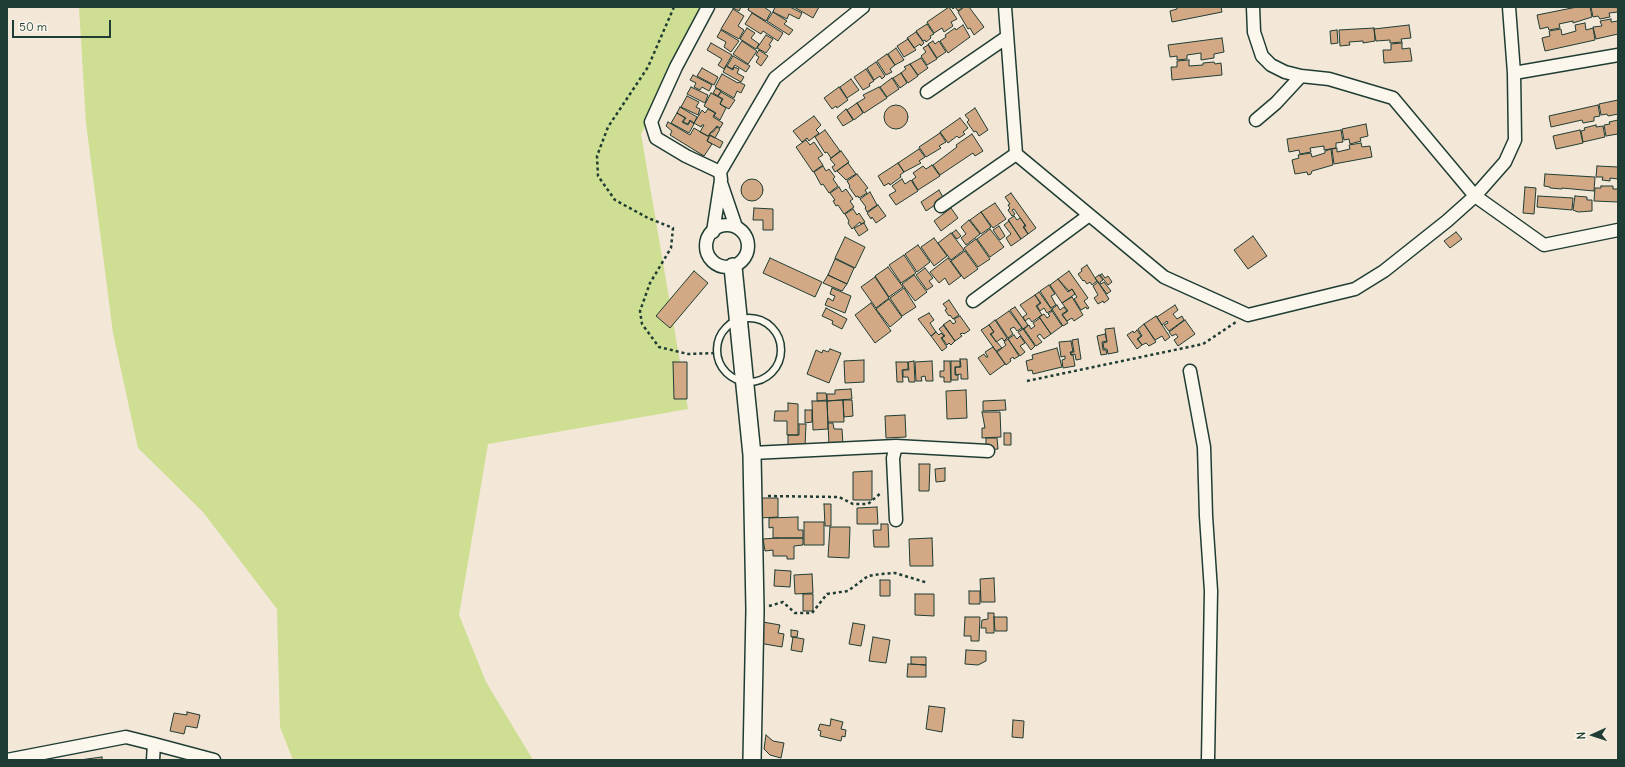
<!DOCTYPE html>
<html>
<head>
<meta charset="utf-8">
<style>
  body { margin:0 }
  #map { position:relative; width:1625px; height:767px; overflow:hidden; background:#f3e7d7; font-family:Delius,sans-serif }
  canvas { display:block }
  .frame { position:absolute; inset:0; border:8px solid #1f3d34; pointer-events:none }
  .north { position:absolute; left:1573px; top:715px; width:40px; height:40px; -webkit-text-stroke:3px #fbf7ec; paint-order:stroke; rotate:267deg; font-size:11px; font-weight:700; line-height:16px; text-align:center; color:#1f3d34 }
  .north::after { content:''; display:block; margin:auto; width:14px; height:18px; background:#1f3d34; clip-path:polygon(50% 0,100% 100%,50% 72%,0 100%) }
  .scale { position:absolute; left:12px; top:20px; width:99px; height:18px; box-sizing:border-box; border:2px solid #1f3d34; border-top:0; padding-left:5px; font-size:12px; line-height:14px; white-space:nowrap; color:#1f3d34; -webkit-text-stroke:3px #fbf7ec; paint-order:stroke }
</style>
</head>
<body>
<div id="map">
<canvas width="1625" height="767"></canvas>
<div class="frame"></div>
<div class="north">N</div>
<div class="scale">50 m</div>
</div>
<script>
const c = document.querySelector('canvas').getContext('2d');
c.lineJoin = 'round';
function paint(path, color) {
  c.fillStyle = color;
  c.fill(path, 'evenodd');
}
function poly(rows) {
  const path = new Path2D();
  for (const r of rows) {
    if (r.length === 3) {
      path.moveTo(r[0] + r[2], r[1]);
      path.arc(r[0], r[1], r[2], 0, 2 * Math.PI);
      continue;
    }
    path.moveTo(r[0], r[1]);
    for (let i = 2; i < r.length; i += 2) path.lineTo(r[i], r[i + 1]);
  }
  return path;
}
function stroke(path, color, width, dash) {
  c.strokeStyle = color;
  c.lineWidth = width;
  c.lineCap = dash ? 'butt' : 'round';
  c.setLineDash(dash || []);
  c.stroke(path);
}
paint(poly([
  [79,7,708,7,641,134,688,409,488,444,459,615,486,682,533,760,293,760,280,727,277,609,203,512,138,448,113,333,86,123]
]), '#cede92');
const building = poly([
  [731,7,741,7,739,11,731,7],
  [749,7,764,7,771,12,766,21,748,10,749,7],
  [775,7,790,7,802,13,799,19,789,14,787,19,773,12,775,7],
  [794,7,819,7,813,18,794,7],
  [949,7,957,19,951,22,953,26,944,32,942,28,934,33,927,22,949,7],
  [952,7,963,7,958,11,955,7,953,9,952,7],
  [964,7,969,7,984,27,974,35,970,28,968,29,958,12,964,7],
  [1177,7,1221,7,1222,12,1172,22,1170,11,1177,9,1177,7],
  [1577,7,1590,7,1592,17,1573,23,1573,21,1559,24,1560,28,1549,30,1548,27,1540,29,1537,15,1577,7],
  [1591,7,1617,7,1618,12,1609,13,1610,17,1600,19,1598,16,1593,17,1591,7],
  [733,9,744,16,738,26,744,30,739,39,721,29,733,9],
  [773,12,787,21,784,24,793,30,789,35,767,21,773,12],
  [752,13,783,33,778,41,763,31,761,34,745,24,752,13],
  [1611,19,1611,22,1618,21,1618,34,1596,39,1593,27,1602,26,1600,21,1611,19],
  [1585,23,1586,30,1593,28,1595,40,1545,51,1542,38,1550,36,1549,31,1561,29,1562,35,1576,31,1575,25,1585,23],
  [927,24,934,34,930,36,931,38,926,42,925,40,923,41,916,31,927,24],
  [963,25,970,37,948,53,940,41,946,37,945,35,955,28,956,30,963,25],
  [1409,25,1411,38,1401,39,1402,42,1390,43,1390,40,1376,41,1374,29,1409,25],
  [747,28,755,33,751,38,759,44,756,49,740,39,747,28],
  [1374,28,1375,41,1363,43,1363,41,1349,42,1350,45,1340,46,1339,30,1374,28],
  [721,30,739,41,731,52,724,47,726,42,717,37,721,30],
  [1337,30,1338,43,1331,44,1330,31,1337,30],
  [916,32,924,43,921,46,920,44,914,48,907,38,916,32],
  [766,35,773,39,769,45,771,46,766,53,757,48,766,35],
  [1222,38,1224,52,1214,54,1214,58,1201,60,1201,53,1187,55,1187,59,1177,60,1177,56,1170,57,1168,45,1222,38],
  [908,39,916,50,904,57,897,46,908,39],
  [742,41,757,51,748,64,733,54,742,41],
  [933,41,935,44,939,41,946,52,937,58,928,44,933,41],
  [711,43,732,55,724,69,718,65,722,59,707,50,711,43],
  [1402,43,1402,49,1410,48,1412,61,1384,63,1383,50,1391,50,1391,44,1402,43],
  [928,45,937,59,927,65,921,56,926,52,923,48,928,45],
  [896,48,904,60,895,65,888,54,896,48],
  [759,50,768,56,761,66,756,62,759,57,756,55,759,50],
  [887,54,895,65,890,69,892,72,886,75,877,61,887,54],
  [733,56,750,66,746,72,735,65,732,69,727,66,733,56],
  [921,58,928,68,918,75,910,64,921,58],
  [1189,60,1189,66,1203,65,1203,63,1214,62,1215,64,1221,63,1222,75,1172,80,1171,67,1177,67,1177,61,1189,60],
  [876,62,885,76,882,79,880,76,874,80,867,68,876,62],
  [910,64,918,76,908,83,901,73,906,69,904,67,910,64],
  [726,66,733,70,734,67,739,69,737,73,744,77,741,82,723,72,726,66],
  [702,68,718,77,714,85,697,76,702,68],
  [866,69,874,81,869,84,870,86,863,90,854,77,866,69],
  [901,73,907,83,900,88,893,78,901,73],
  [722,74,738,83,739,82,745,85,741,93,737,91,734,98,715,87,722,74],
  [693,75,712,85,709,91,702,87,700,90,694,87,696,83,690,80,693,75],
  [892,78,899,89,887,97,880,87,892,78],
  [851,79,859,90,847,98,840,87,851,79],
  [691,87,708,95,705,103,687,94,691,87],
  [839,87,848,100,837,108,836,106,832,109,824,98,839,87],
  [879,87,887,98,864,113,857,103,865,98,863,95,879,87],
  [716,88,721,91,718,96,713,93,716,88],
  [721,92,735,100,729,109,720,104,723,99,718,96,721,92],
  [711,93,722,99,720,104,726,108,720,120,714,116,716,113,704,106,711,93],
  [687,96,699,102,696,107,700,109,698,115,681,107,687,96],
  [1618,100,1618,114,1608,116,1607,114,1601,115,1599,104,1618,100],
  [857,103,863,113,854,120,847,110,857,103],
  [896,117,12],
  [1598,105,1600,116,1594,117,1594,121,1583,123,1582,120,1551,127,1549,116,1598,105],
  [680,107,697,117,694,123,690,120,688,124,683,122,686,118,677,113,680,107],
  [975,108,988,130,979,136,976,131,974,132,967,122,969,120,965,115,975,108],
  [708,109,715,113,713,117,723,123,720,128,717,126,708,136,700,132,704,125,702,125,701,127,694,123,702,110,705,113,708,109],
  [846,109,853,120,843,126,837,117,846,109],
  [677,113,685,118,682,122,688,125,690,121,694,124,689,133,671,123,677,113],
  [814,116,821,125,816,130,819,133,809,141,807,138,802,142,793,131,814,116],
  [960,118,968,128,963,132,965,134,959,138,957,136,948,143,940,132,960,118],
  [1618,120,1618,134,1606,136,1604,125,1610,124,1609,122,1618,120],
  [668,122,690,135,694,128,709,137,707,141,712,144,704,156,670,135,672,131,666,126,668,122],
  [1366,124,1368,136,1360,138,1361,141,1350,144,1349,139,1344,140,1342,129,1366,124],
  [1596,125,1596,127,1603,126,1605,137,1583,142,1581,131,1585,130,1584,128,1596,125],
  [717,127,720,129,715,138,709,135,711,132,713,132,717,127],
  [825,130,840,151,831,158,827,152,825,153,815,137,825,130],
  [1341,130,1343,142,1336,143,1336,148,1324,150,1324,146,1310,148,1311,152,1300,154,1299,150,1289,152,1287,139,1341,130],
  [1580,130,1583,143,1556,149,1553,136,1580,130],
  [940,133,946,142,939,146,941,148,926,157,919,147,940,133],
  [972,134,983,151,975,156,973,153,940,175,933,165,957,147,956,145,972,134],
  [710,135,723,142,720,148,707,141,710,135],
  [806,140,810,145,814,142,823,155,818,158,823,165,813,172,796,147,806,140],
  [1361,143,1362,147,1370,146,1372,157,1334,164,1332,149,1337,148,1337,152,1350,149,1349,145,1361,143],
  [919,149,925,157,919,161,921,163,904,172,898,163,919,149],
  [1331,149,1333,165,1312,171,1311,174,1308,175,1307,172,1295,174,1292,160,1299,158,1298,155,1311,153,1312,157,1325,153,1325,151,1331,149],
  [841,151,849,162,835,172,832,167,835,165,830,159,841,151],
  [848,163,856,174,846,180,837,171,848,163],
  [898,163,904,172,900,175,901,177,890,185,889,183,884,186,878,176,898,163],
  [932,165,940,176,918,190,912,180,916,177,913,173,923,166,926,169,932,165],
  [823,166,826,171,829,169,835,177,833,179,838,186,829,193,823,184,821,185,814,172,823,166],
  [1597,166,1618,167,1618,179,1610,178,1610,181,1602,180,1603,177,1596,177,1597,166],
  [857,174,868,188,865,190,867,193,859,198,858,196,856,197,849,187,850,186,847,181,857,174],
  [1545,174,1595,177,1594,191,1562,188,1562,189,1550,188,1550,187,1544,186,1545,174],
  [902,179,905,184,911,180,918,191,896,205,889,195,896,191,892,186,902,179],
  [752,190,11],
  [1601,186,1613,186,1613,189,1618,189,1618,202,1594,201,1595,188,1601,188,1601,186],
  [839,187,842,192,846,189,853,199,850,201,854,207,844,214,838,205,836,206,833,201,835,200,830,193,839,187],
  [1525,187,1536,188,1534,214,1523,213,1525,187],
  [939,190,944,199,926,211,921,202,939,190],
  [870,192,877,205,867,212,865,208,866,207,860,199,870,192],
  [1011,193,1036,228,1028,234,1024,227,1026,226,1014,209,1012,210,1015,214,1012,216,1008,210,1010,208,1008,205,1010,204,1005,197,1011,193],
  [1538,196,1573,198,1572,210,1537,207,1538,196],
  [1575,196,1587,197,1587,200,1592,200,1592,211,1578,212,1573,210,1575,196],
  [995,203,1006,219,993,228,981,212,995,203],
  [878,205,886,216,876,223,872,217,871,219,867,213,878,205],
  [754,208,773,209,773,230,763,230,763,220,753,220,754,208],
  [951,208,958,218,941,231,934,221,951,208],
  [853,209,857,215,859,213,865,222,861,224,860,222,852,229,848,223,849,221,845,214,853,209],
  [981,212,991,227,981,234,970,220,981,212],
  [1014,216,1017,220,1020,218,1025,225,1023,227,1028,234,1021,239,1008,220,1014,216],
  [969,220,980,234,966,245,961,238,966,234,961,227,969,220],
  [1009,221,1021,239,1011,246,1006,238,1011,234,1004,225,1009,221],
  [864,223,868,230,859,236,854,228,864,223],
  [999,226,1005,236,1000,240,993,230,999,226],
  [990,229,1004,247,990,257,977,239,990,229],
  [956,230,961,236,957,239,952,233,956,230],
  [1456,232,1462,239,1450,248,1444,241,1456,232],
  [951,233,964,250,951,260,938,243,951,233],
  [1253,236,1267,256,1248,269,1234,250,1253,236],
  [845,237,865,247,855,268,835,258,845,237],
  [934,238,947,256,934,266,921,247,934,238],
  [976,239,990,259,978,267,964,248,976,239],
  [918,245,930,262,917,272,905,254,918,245],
  [965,251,978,269,964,279,951,261,965,251],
  [904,255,916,273,901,283,889,265,904,255],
  [770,258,822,282,815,297,763,273,770,258],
  [948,258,961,276,949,285,945,278,939,283,930,272,948,258],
  [835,259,854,268,847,284,828,275,835,259],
  [1087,265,1097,281,1092,285,1090,282,1087,284,1084,280,1083,281,1078,274,1082,271,1081,269,1087,265],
  [888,267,903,287,889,297,875,276,888,267],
  [925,268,933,278,929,281,933,286,927,290,916,275,925,268],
  [694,271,708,283,670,328,656,316,694,271],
  [1069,271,1088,298,1084,301,1089,308,1087,309,1086,307,1081,310,1074,299,1077,297,1072,289,1069,291,1058,279,1069,271],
  [1102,274,1105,278,1108,276,1112,282,1108,285,1100,275,1102,274],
  [828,275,847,284,842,291,823,283,828,275],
  [914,275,927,292,915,301,902,284,914,275],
  [1099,275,1103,280,1100,282,1101,284,1104,282,1111,291,1107,294,1095,278,1099,275],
  [875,277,889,298,876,308,861,287,875,277],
  [1058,279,1068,292,1072,289,1075,294,1062,303,1050,285,1058,279],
  [1098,282,1109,299,1104,303,1103,301,1098,304,1094,298,1098,295,1093,286,1098,282],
  [1049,285,1055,294,1051,296,1056,305,1051,308,1040,291,1049,285],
  [832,288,851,296,845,313,825,305,828,298,833,301,835,296,830,294,832,288],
  [904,288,916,307,902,316,890,298,904,288],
  [1039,292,1052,310,1047,313,1044,308,1040,311,1037,306,1041,303,1035,295,1039,292],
  [1035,295,1040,303,1036,306,1042,315,1032,322,1029,318,1025,321,1023,317,1027,314,1020,305,1035,295],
  [1072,297,1083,315,1074,321,1072,318,1067,321,1062,315,1068,311,1062,303,1072,297],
  [889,299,902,317,890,327,876,309,889,299],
  [949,300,959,315,953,319,950,315,949,316,945,310,947,309,943,304,949,300],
  [871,303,891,331,875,343,855,315,871,303],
  [1057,305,1060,310,1064,307,1067,311,1062,314,1068,323,1063,326,1052,309,1057,305],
  [1175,305,1178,310,1173,314,1177,319,1182,316,1184,320,1169,331,1164,325,1168,323,1167,321,1162,325,1157,317,1175,305],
  [1015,307,1028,325,1023,329,1010,310,1015,307],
  [826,308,847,319,842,329,832,324,833,321,822,316,826,308],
  [1009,311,1022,328,1017,331,1014,327,1010,329,1013,334,1008,338,996,320,1009,311],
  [1052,311,1062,326,1051,334,1039,317,1044,314,1047,318,1050,316,1048,314,1052,311],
  [929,313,934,320,930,323,936,332,931,336,918,319,929,313],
  [960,316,970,330,964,334,963,333,960,334,962,336,955,341,943,325,950,320,953,324,956,322,954,319,960,316],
  [1156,316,1170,337,1165,341,1162,336,1155,340,1144,324,1156,316],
  [1040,318,1051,334,1044,339,1040,334,1037,336,1042,342,1036,346,1024,329,1029,325,1031,329,1035,326,1033,323,1040,318],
  [995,320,1007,338,1004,341,1002,338,996,342,991,334,994,332,989,325,995,320],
  [1185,320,1195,334,1178,346,1174,340,1178,337,1176,334,1172,336,1169,332,1185,320],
  [1144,324,1156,342,1149,346,1146,343,1142,345,1138,339,1142,336,1138,329,1144,324],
  [944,325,955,341,951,345,949,343,947,345,942,338,945,336,939,329,944,325],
  [989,325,994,332,990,334,1002,348,996,351,981,330,989,325],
  [1114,328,1118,352,1108,354,1107,349,1104,349,1103,343,1107,342,1105,329,1114,328],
  [1023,329,1035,346,1031,350,1018,332,1023,329],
  [1137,330,1141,336,1137,339,1142,345,1137,349,1127,335,1133,331,1134,333,1137,330],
  [936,332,939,335,941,333,944,336,941,338,947,347,942,351,931,336,936,332],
  [1105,334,1107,341,1102,342,1103,350,1106,350,1107,354,1101,355,1097,336,1105,334],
  [1014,335,1017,339,1020,336,1025,343,1020,346,1025,352,1020,356,1008,339,1014,335],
  [1008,339,1019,356,1014,359,1013,357,1010,359,1011,361,1006,365,997,352,1006,345,1004,342,1008,339],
  [1078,339,1081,359,1076,360,1075,354,1071,355,1071,352,1074,352,1072,340,1078,339],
  [1071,341,1073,352,1070,352,1071,355,1073,355,1075,366,1063,368,1062,360,1065,359,1065,356,1061,357,1059,342,1071,341],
  [993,347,1005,364,990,375,978,358,984,354,986,357,988,357,985,352,993,347],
  [1057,348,1062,367,1033,374,1032,370,1028,371,1026,361,1033,359,1032,355,1057,348],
  [830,349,841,353,829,383,807,374,816,350,822,353,823,350,828,352,830,349],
  [960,359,967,359,968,379,961,379,961,374,956,375,955,367,961,367,960,359],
  [864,360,864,382,845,383,844,361,864,360],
  [914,361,915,382,909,382,908,377,903,377,903,370,909,370,908,362,914,361],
  [932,361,933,381,926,381,925,376,921,377,922,381,916,381,915,362,932,361],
  [944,361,950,361,951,382,944,382,944,377,940,377,940,371,944,371,944,361],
  [951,361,960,361,960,367,955,367,955,375,958,375,958,380,951,380,951,361],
  [673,362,687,362,687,399,674,399,673,362],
  [896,362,908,362,908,369,902,370,903,382,897,382,896,362],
  [851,389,852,399,827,401,827,394,835,394,835,390,851,389],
  [966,390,967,418,947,419,946,391,966,390],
  [817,393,826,393,827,400,817,401,817,393],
  [843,400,844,422,828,422,827,401,843,400],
  [843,400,852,400,853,416,844,417,843,400],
  [1005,400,1006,410,983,411,983,401,1005,400],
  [812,401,827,401,828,429,813,430,812,401],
  [788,403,798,404,798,435,787,435,787,421,774,421,775,411,788,411,788,403],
  [805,410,812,410,812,422,805,423,805,410],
  [982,412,1000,412,1001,437,982,438,982,428,985,428,982,412],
  [905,415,906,437,886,438,885,416,905,415],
  [828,423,833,423,834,429,842,429,843,445,829,445,828,423],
  [799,424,806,424,805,446,788,445,788,435,799,435,799,424],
  [1004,433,1011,433,1011,445,1004,445,1004,433],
  [986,438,997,438,998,449,986,450,986,438],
  [919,464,930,464,929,491,919,491,919,464],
  [945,468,945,481,936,482,935,469,945,468],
  [872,471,872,500,853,500,853,472,872,471],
  [760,498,778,498,778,517,760,518,760,498],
  [824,504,831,504,831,526,825,526,824,504],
  [877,507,878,524,857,524,857,508,877,507],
  [798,517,798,530,803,530,803,538,773,538,773,527,769,528,769,518,798,517],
  [804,522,824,522,824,545,804,545,804,522],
  [881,524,888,524,889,547,874,547,873,530,881,530,881,524],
  [830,527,850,527,849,558,828,557,830,527],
  [777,538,803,538,803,545,794,546,794,559,787,559,787,556,773,556,773,550,765,551,763,539,777,538],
  [932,538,933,566,910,566,909,539,932,538],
  [775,570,791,571,790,587,774,586,775,570],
  [812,574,813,593,795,594,794,575,812,574],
  [994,578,995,602,981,602,980,579,994,578],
  [880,580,890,580,890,596,880,596,880,580],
  [969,591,980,591,980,604,969,604,969,591],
  [803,594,813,594,813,611,803,611,803,594],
  [915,594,934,594,934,616,915,615,915,594],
  [988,613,994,613,994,633,986,633,986,628,981,628,982,620,988,619,988,613],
  [965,617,980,617,979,641,971,641,971,636,964,636,965,617],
  [994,617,1007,617,1007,631,995,631,994,617],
  [763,622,780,625,778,633,784,634,782,647,759,643,763,622],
  [853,623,865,625,861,646,849,644,853,623],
  [791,630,798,631,797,637,791,637,791,630],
  [793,637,804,639,802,652,791,650,793,637],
  [873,637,890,640,886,663,869,661,873,637],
  [966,650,986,651,986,661,978,665,965,664,966,650],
  [911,657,926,657,926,665,911,664,911,657],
  [908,664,926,665,926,677,907,677,908,664],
  [929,706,945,708,942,732,926,729,929,706],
  [187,712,200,715,197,728,186,726,184,734,170,731,174,713,187,715,187,712],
  [831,719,843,722,841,729,846,730,845,737,842,736,841,741,820,736,821,731,818,730,820,724,830,726,831,719],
  [1013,720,1024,721,1023,738,1012,737,1013,720],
  [766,735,773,741,784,743,781,758,770,755,764,749,766,735],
  [102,757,102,760,80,760,87,759,102,757]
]);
paint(building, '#d2a984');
stroke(building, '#1f3d34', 1);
const lane = poly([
  [749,350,32]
]);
const street = poly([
  [708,7,676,67,651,122,656,138,686,156,720,172],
  [1005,7,1016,154,1164,277,1248,315,1355,289,1384,271,1447,221,1475,196,1505,162,1515,140,1514,73,1509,7],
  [1253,7,1254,32,1262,56,1271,65,1285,72,1301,76,1329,79,1393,98,1475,196,1544,245,1618,230],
  [1514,73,1618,55],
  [927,92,1007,37],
  [1256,120,1276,103,1301,76],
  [721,183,736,227],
  [941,206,1016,154],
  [727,246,21],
  [713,232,721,180,720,172,775,78,863,7],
  [973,301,1088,216],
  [1190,371,1204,447,1206,516,1211,591,1208,760],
  [896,446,893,458,896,520],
  [752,453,896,446,988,451],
  [7,760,126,737,154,744,214,760],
  [153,760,154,744]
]);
const secondary = poly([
  [733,267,752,455,755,610,752,760]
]);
stroke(lane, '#1f3d34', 9);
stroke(street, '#1f3d34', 15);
stroke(secondary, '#1f3d34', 20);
stroke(poly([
  [674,7,648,67,608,127,597,156,598,176,615,200,648,218,673,228,671,248,650,283,640,311,642,324,659,347,688,354,717,353],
  [1027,381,1203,344,1236,322],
  [768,496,839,497,853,504,868,504,882,492],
  [769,606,783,602,795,613,812,613,827,594,848,591,868,576,881,574,895,573,928,583]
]), '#1f3d34', 2.5, [3, 3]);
stroke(lane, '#fbf7ec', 6);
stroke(street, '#fbf7ec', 12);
stroke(secondary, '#fbf7ec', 17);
</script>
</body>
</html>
